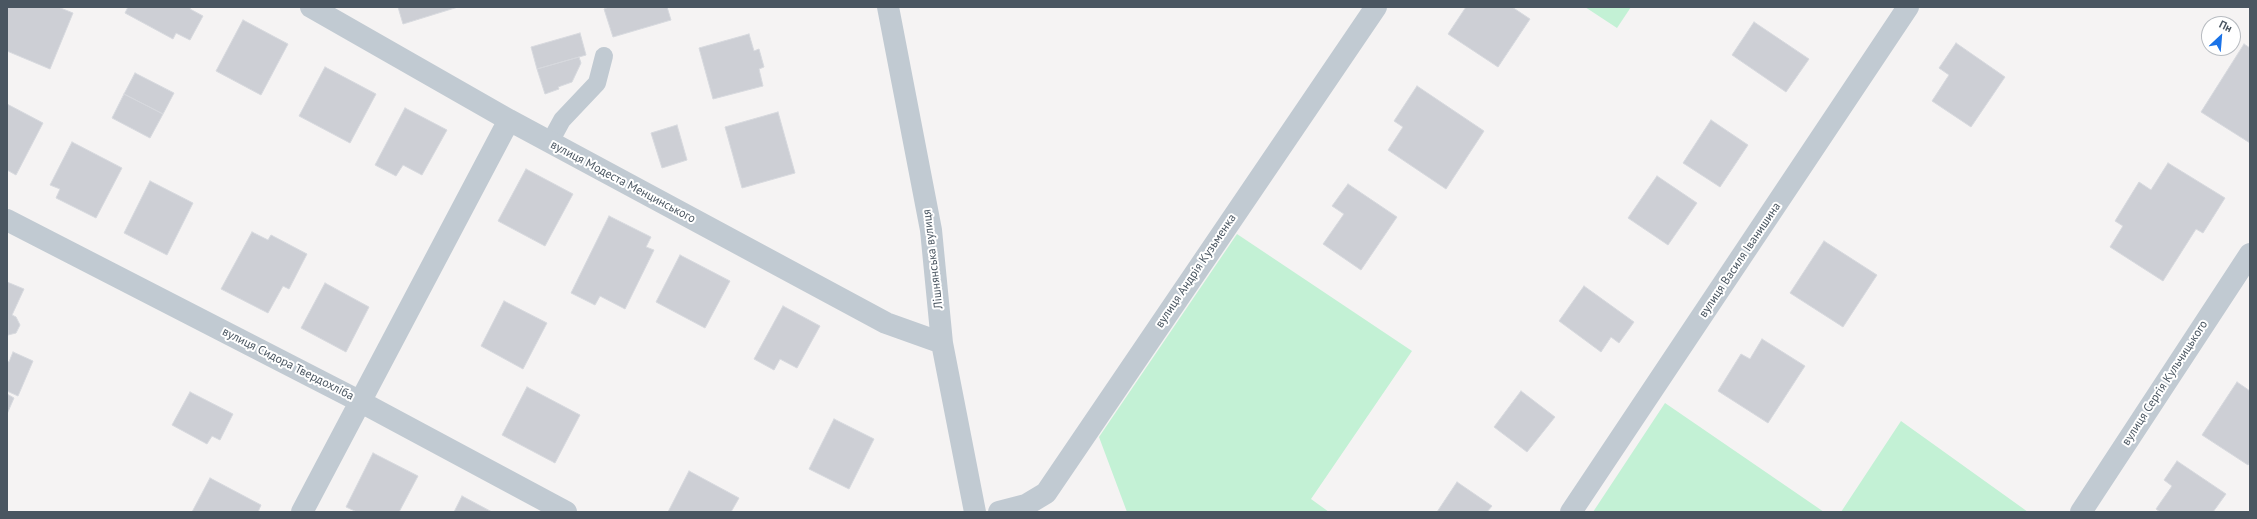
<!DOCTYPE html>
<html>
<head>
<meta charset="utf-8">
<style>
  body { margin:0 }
  #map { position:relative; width:2257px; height:519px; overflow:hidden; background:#f5f3f3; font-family:"PT Sans",sans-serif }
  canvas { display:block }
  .frame { position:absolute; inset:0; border:8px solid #4a5661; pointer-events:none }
  .north { position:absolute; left:2201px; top:16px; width:40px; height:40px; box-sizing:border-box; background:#fff; border:1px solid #b7bbc0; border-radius:50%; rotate:26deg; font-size:11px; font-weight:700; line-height:16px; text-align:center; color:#4a5661 }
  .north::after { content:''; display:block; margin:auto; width:14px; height:18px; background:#1a73e8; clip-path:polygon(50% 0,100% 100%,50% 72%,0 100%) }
</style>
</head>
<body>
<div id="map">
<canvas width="2257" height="519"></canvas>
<div class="frame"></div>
<div class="north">Пн</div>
</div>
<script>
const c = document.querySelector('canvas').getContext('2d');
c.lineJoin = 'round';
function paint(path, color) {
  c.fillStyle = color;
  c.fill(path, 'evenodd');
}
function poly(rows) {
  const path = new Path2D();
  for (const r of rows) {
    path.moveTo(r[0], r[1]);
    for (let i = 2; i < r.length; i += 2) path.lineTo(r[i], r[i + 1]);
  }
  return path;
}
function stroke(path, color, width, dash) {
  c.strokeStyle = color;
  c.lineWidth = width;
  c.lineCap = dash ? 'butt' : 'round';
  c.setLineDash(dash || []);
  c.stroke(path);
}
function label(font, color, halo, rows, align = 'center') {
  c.font = font + ' "PT Sans",sans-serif';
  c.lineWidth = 4;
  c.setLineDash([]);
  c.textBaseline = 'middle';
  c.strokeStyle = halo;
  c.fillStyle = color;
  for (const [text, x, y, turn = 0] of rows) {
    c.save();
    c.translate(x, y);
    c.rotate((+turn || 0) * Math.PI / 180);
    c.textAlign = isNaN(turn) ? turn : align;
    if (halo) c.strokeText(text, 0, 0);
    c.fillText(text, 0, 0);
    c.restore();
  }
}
paint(poly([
  [1585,7,1631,7,1617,28],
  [1237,234,1412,351,1311,499,1329,512,1127,512,1099,437],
  [1665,403,1824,512,1593,512],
  [1901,421,2028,512,1841,512]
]), '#c3f1d5');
const building = poly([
  [7,7,58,7,73,13,50,69,7,51,7,7],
  [128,7,191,7,190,9,203,16,190,40,176,33,173,39,125,13,128,7],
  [398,7,458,7,403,24,398,7],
  [609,7,667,7,671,20,613,37,604,9,609,7],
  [1466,7,1512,7,1530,19,1498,67,1448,34,1466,7],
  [243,20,288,44,261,95,216,71,243,20],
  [1754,22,1809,59,1786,92,1732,55,1754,22],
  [580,33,586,55,537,69,531,47,580,33],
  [749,34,754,51,759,49,764,67,759,69,763,86,713,99,699,48,749,34],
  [1956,43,2005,77,1971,127,1932,101,1949,75,1939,68,1956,43],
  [2244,44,2250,48,2250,143,2201,112,2244,44],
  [579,57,581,63,572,82,558,87,559,89,545,94,537,69,579,57],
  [325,67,376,94,350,143,299,116,325,67],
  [135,73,174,93,163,114,124,94,135,73],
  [1417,86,1484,131,1446,189,1388,150,1403,127,1394,121,1417,86],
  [124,94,163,114,150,138,112,118,124,94],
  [7,104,43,123,16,175,7,170,7,104],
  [405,108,447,130,422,175,403,165,396,176,375,165,405,108],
  [778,112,795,173,742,188,725,127,778,112],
  [1711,120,1748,145,1720,187,1683,163,1711,120],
  [677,125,687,160,662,168,651,133,677,125],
  [72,142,122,168,96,218,56,198,60,189,50,185,72,142],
  [2168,163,2225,198,2203,233,2196,229,2163,281,2110,247,2123,226,2115,221,2139,182,2151,190,2168,163],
  [526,169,573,194,545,246,498,221,526,169],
  [1657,176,1697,203,1668,245,1628,218,1657,176],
  [150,181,193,203,167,255,124,233,150,181],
  [1348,184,1397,217,1361,270,1323,244,1344,214,1332,206,1348,184],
  [609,216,651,237,646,247,654,250,625,309,600,296,595,305,571,293,609,216],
  [252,232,268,240,271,235,307,254,289,289,283,286,268,313,221,289,252,232],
  [1824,241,1877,275,1843,327,1790,293,1824,241],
  [680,255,730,281,705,328,656,302,680,255],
  [7,282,24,289,12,315,16,317,20,325,16,333,8,335,7,282],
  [325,283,369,307,346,352,301,328,325,283],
  [1584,286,1634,322,1619,343,1611,337,1601,352,1559,321,1584,286],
  [504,301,547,323,523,369,481,346,504,301],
  [783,306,820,326,797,368,780,359,774,370,754,359,783,306],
  [1762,339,1805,366,1768,423,1718,391,1741,354,1750,359,1762,339],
  [13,352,33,361,18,396,7,391,7,361,9,362,13,352],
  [2237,382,2250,391,2250,462,2248,465,2202,435,2237,382],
  [527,387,580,415,555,463,502,435,527,387],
  [1521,391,1555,417,1527,452,1494,427,1521,391],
  [190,392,233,414,220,440,212,436,207,444,172,425,190,392],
  [7,394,14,398,7,414,7,394],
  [834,419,874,439,849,489,809,469,834,419],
  [373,453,418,476,399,512,357,512,346,507,373,453],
  [2177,461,2226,494,2213,512,2160,512,2156,509,2172,486,2164,480,2177,461],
  [689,471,739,498,731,512,668,512,689,471],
  [210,478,261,505,258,512,192,512,210,478],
  [1457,482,1492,506,1487,512,1437,512,1457,482],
  [462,496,492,512,454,512,462,496]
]);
paint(building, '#cdcfd5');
stroke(building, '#d7d9de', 1);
stroke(poly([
  [550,142,562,120,597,83,604,56]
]), '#c1cad2', 18);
stroke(poly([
  [311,7,509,120,886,323,942,343],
  [888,7,931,230,942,343,975,512],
  [7,220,361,402,566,512],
  [302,512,509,120],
  [999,512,1026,505,1046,493,1376,7],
  [1571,512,1908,7],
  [2081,512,2250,254]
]), '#c1cad2', 22);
label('12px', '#4a5661', '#fff', [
  ["вулиця Модеста Менцинського",623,182,28],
  ["Лішнянська вулиця",933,259,-97],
  ["вулиця Василя Іванишина",1740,260,-56],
  ["вулиця Андрія Кузьменка",1196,271,-56],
  ["вулиця Сидора Твердохліба",288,364,27],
  ["вулиця Сергія Кульчицького",2165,383,-57]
]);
</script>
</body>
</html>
